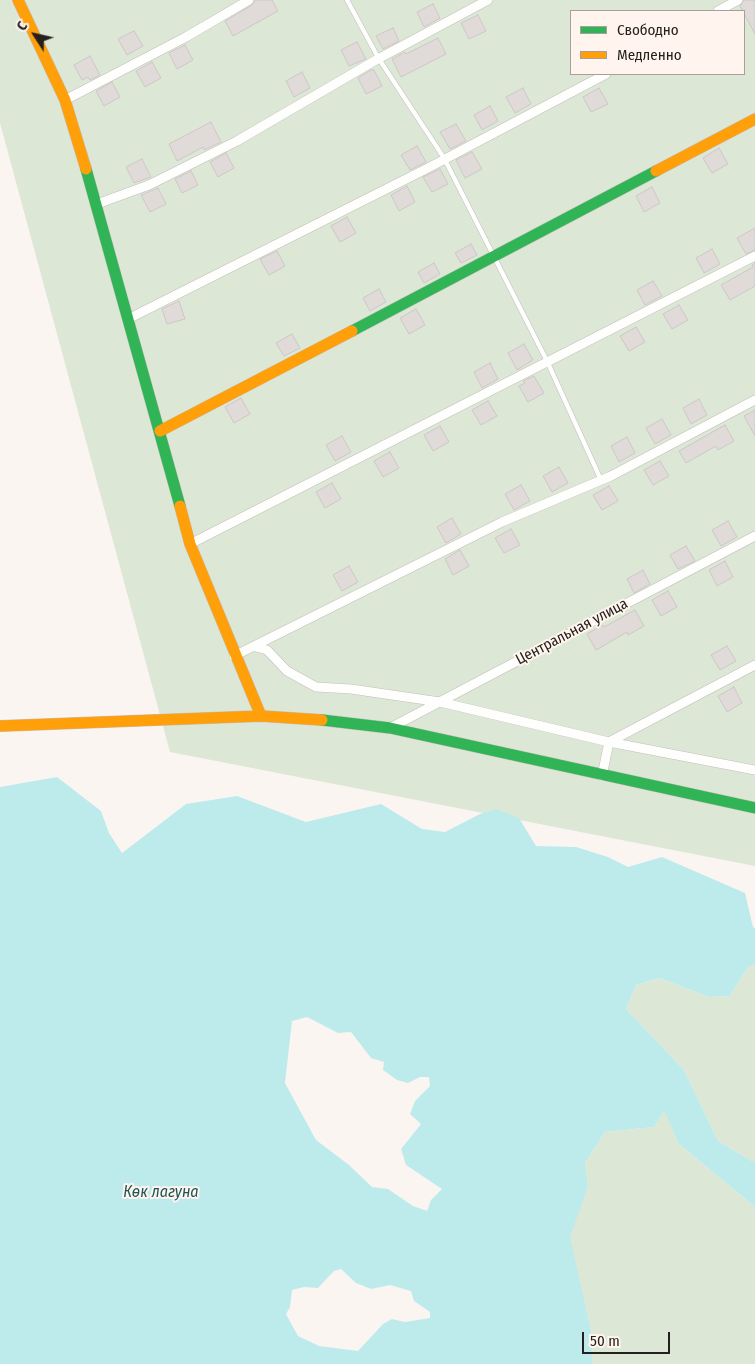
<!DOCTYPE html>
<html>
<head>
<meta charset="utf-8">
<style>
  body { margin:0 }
  #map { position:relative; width:755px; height:1364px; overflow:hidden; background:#fbf5f2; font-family:"Fira Sans Condensed",sans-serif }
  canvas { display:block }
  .legend { position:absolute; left:570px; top:10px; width:175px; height:65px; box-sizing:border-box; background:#fff4ee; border:1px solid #a79f9a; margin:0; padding:6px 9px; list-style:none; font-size:15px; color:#23201d }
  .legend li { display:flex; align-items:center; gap:10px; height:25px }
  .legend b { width:25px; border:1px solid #a79f9a }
  .north { position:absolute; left:10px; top:10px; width:50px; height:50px; -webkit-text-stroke:4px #fff4ee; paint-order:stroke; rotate:305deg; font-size:14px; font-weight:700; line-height:20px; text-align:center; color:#23201d }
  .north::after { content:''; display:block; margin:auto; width:18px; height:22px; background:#23201d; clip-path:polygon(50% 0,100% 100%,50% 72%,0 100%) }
  .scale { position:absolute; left:582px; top:1332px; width:88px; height:22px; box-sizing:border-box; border:2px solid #23201d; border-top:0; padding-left:6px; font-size:15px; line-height:18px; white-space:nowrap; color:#23201d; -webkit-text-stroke:4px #fff4ee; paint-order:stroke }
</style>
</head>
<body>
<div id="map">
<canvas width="755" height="1364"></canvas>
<ul class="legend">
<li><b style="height:6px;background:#30b455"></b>Свободно</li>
<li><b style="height:6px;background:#ff9f0a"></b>Медленно</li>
</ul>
<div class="north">С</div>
<div class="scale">50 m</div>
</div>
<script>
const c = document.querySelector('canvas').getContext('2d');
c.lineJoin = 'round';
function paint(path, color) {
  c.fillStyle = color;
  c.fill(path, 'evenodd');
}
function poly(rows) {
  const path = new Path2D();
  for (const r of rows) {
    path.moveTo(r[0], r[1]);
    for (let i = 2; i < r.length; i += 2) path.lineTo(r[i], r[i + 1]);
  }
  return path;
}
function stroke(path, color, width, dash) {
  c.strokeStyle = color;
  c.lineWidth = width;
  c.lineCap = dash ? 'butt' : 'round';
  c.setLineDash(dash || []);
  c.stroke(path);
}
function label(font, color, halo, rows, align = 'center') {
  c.font = font + ' "Fira Sans Condensed",sans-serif';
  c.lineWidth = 4;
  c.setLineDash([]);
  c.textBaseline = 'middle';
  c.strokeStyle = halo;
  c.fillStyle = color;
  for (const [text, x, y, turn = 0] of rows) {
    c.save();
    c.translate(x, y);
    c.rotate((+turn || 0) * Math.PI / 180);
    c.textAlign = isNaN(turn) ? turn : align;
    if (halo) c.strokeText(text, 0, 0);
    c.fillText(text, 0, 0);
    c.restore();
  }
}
paint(poly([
  [0,0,755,0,755,866,170,752,0,123],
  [571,11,744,11,744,74,571,74],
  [755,964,755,1163,718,1141,684,1070,626,1009,636,985,659,978,709,997,730,996,748,967],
  [664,1110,679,1144,755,1207,755,1364,592,1364,592,1335,569,1237,588,1187,585,1163,605,1132,654,1127]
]), '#dde7d6');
paint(poly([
  [57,777,101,811,109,833,122,853,186,804,237,796,306,822,381,804,422,829,445,832,480,814,496,809,519,818,536,846,576,847,608,857,628,867,662,857,745,893,753,927,755,928,755,964,748,967,730,996,709,997,659,978,636,985,626,1009,684,1070,718,1141,755,1163,755,1207,679,1144,664,1111,654,1127,605,1132,585,1163,588,1187,570,1237,592,1335,592,1364,0,1364,0,787],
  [307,1017,338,1033,351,1032,371,1058,384,1062,383,1070,397,1080,408,1083,420,1077,429,1077,430,1086,415,1101,410,1114,421,1124,401,1149,406,1165,442,1189,431,1200,427,1211,413,1206,388,1189,372,1187,349,1165,316,1140,285,1083,292,1021],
  [341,1269,356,1283,371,1289,390,1285,411,1291,414,1301,430,1312,430,1318,405,1322,392,1319,383,1324,358,1351,319,1346,298,1336,286,1314,290,1307,292,1290,304,1287,318,1288,334,1271]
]), '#bdebec');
const building = poly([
  [255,0,272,0,278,11,233,36,225,21,252,5,255,0],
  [744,0,755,0,755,34,740,6,744,0],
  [433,4,440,18,424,27,417,12,433,4],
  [478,15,486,31,469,39,461,23,478,15],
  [393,28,399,41,383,49,376,36,393,28],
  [134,31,143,46,127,55,118,39,134,31],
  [438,38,446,54,401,77,392,59,405,52,406,54,438,38],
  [357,42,366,59,349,66,341,50,357,42],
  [185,45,193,60,177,69,169,53,185,45],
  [90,56,100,75,90,80,88,77,82,80,74,65,90,56],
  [152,62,161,78,145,87,136,71,152,62],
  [371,70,374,70,382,86,366,94,358,78,371,70],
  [302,72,310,88,294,97,286,81,302,72],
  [112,82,120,97,104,106,96,91,112,82],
  [523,88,531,104,515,113,506,97,523,88],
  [599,88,608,104,591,112,583,97,599,88],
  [490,106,498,121,482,130,474,115,490,106],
  [211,122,221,142,204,150,203,147,177,161,169,144,211,122],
  [456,124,466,141,450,149,440,132,456,124],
  [417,146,426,162,410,170,401,155,417,146],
  [719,148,728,164,712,173,703,158,719,148],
  [472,152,482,169,465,178,456,160,472,152],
  [226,153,234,168,218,177,210,162,226,153],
  [142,159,151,177,134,183,126,167,142,159],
  [440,169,448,184,432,192,423,177,440,169],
  [191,171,198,185,182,193,175,179,191,171],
  [407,186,415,202,399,211,391,195,407,186],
  [652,187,660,203,644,212,636,196,652,187],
  [158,188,166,204,150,212,141,195,158,188],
  [347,217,356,233,340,242,331,226,347,217],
  [755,228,755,250,746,254,737,238,755,228],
  [471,244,477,255,461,263,455,253,471,244],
  [712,249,720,264,704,273,696,258,712,249],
  [277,251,285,266,269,275,260,259,277,251],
  [434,263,440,274,424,283,418,272,434,263],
  [755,263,755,286,730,300,721,285,753,267,752,265,755,263],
  [653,281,662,296,645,305,637,290,653,281],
  [379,289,386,302,370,311,363,298,379,289],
  [179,301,185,319,167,324,162,309,179,301],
  [679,305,688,320,672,329,663,314,679,305],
  [416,309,425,325,409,334,400,318,416,309],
  [636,327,645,342,629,351,620,336,636,327],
  [292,334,300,348,284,356,276,343,292,334],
  [524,344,533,360,517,370,508,353,524,344],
  [490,363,498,379,482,388,474,372,490,363],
  [534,376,544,393,528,402,519,386,525,383,523,381,534,376],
  [241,398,250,414,234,423,225,407,241,398],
  [699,399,707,415,691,424,683,408,699,399],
  [488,401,497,416,481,425,472,410,488,401],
  [755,410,755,436,744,416,755,410],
  [662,419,671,435,655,444,646,428,662,419],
  [725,425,734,441,718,450,716,446,686,463,679,451,725,425],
  [440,426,449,442,433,451,424,435,440,426],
  [342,436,351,452,335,461,326,445,342,436],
  [627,437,635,453,619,462,611,446,627,437],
  [390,452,399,468,383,477,374,461,390,452],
  [660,461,669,476,653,485,644,470,660,461],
  [559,467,568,483,552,492,543,476,559,467],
  [332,483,341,499,325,508,316,492,332,483],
  [521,485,530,501,514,510,505,494,521,485],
  [609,486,618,501,602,510,593,495,609,486],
  [452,518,461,534,446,543,437,527,452,518],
  [728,521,737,537,721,546,712,530,728,521],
  [511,529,520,545,504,553,495,538,511,529],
  [686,546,695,561,678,569,670,555,686,546],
  [460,550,469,566,453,575,445,559,460,550],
  [725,561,733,577,717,586,709,570,725,561],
  [349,566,358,582,342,591,333,575,349,566],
  [643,570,650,584,634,593,627,579,643,570],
  [668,591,677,607,661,616,652,600,668,591],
  [635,610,644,626,628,635,627,632,596,650,587,634,603,625,604,627,635,610],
  [727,646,736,661,720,670,711,655,727,646],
  [734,687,742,703,727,712,718,696,734,687]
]);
paint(building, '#e0dbd9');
stroke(building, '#cdc8c7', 1);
const lane = poly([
  [347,0,379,59,444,158,547,361,601,480]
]);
const street = poly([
  [718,11,738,0],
  [65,100,186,37,249,0],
  [97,204,149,185,237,141,376,60,488,0],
  [130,318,428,168,606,74],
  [190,544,755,256],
  [256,647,267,650,287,671,316,687,351,689,440,702,609,742,755,770],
  [234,656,502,522,611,476,755,400],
  [390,728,755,536],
  [602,776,609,742,755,665]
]);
const fast = poly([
  [86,169,180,506],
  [352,331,656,171],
  [322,720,390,728,755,808]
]);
const slow = poly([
  [18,0,65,100,86,169],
  [656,171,755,119],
  [160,431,352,331],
  [180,506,190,544,261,716],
  [0,726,261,716,322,720]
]);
stroke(lane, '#c3bebc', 5.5);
stroke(street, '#c3bebc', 10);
stroke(fast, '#c3bebc', 12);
stroke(slow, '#c3bebc', 12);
stroke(lane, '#fefefd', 4.5);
stroke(street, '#fefefd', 9);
stroke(fast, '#30b455', 11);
stroke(slow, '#ff9f0a', 11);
label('15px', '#23201d', '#fff4ee', [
  ["Центральная улица",572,632,-28]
]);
label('italic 16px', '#1e5759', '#fff4ee', [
  ["Көк лагуна",161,1193]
]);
</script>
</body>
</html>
